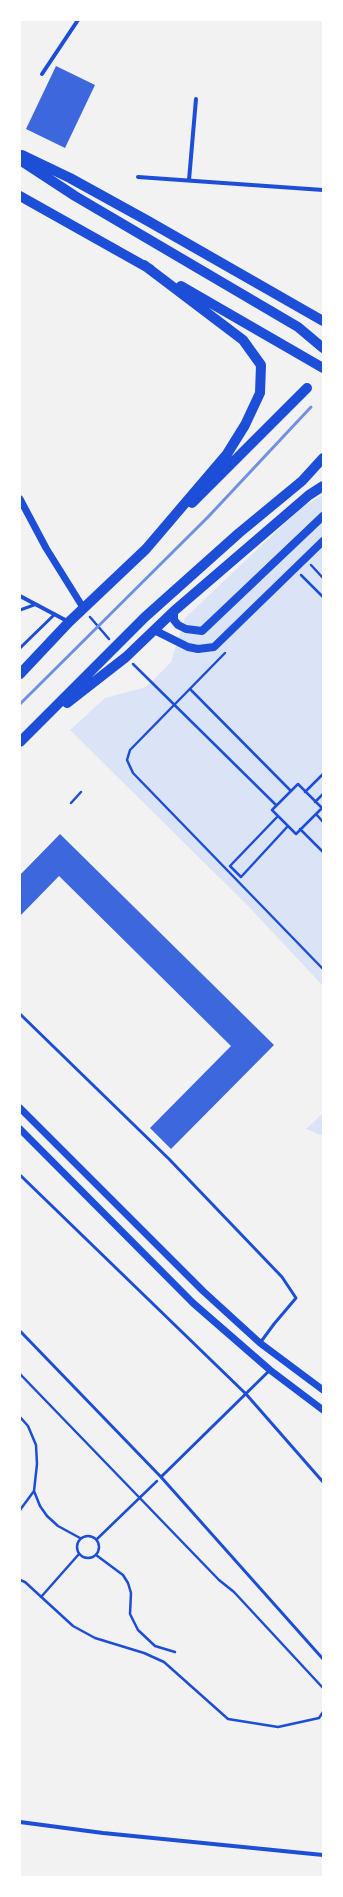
<!DOCTYPE html>
<html>
<head>
<meta charset="utf-8">
<style>
  body { margin:0 }
  #map { position:relative; width:343px; height:1897px; overflow:hidden; background:#f2f2f2; font-family:"Space Grotesk",sans-serif }
  canvas { display:block }
  .frame { position:absolute; inset:0; border:21px solid #fff; pointer-events:none }
</style>
</head>
<body>
<div id="map">
<canvas width="343" height="1897"></canvas>
<div class="frame"></div>
</div>
<script>
const c = document.querySelector('canvas').getContext('2d');
c.lineJoin = 'round';
function paint(path, color) {
  c.fillStyle = color;
  c.fill(path, 'evenodd');
}
function poly(rows) {
  const path = new Path2D();
  for (const r of rows) {
    if (r.length === 3) {
      path.moveTo(r[0] + r[2], r[1]);
      path.arc(r[0], r[1], r[2], 0, 2 * Math.PI);
      continue;
    }
    path.moveTo(r[0], r[1]);
    for (let i = 2; i < r.length; i += 2) path.lineTo(r[i], r[i + 1]);
  }
  return path;
}
function stroke(path, color, width, dash) {
  c.strokeStyle = color;
  c.lineWidth = width;
  c.lineCap = dash ? 'butt' : 'round';
  c.setLineDash(dash || []);
  c.stroke(path);
}
paint(poly([
  [323,495,323,986,248,906,70,730,105,698,146,687,171,662,185,618,302,507],
  [323,1113,323,1136,306,1129]
]), '#dbe4f7');
paint(poly([
  [56,66,95,85,65,148,26,129],
  [60,834,274,1045,171,1149,150,1128,231,1046,59,876,20,916,20,875]
]), '#3d67dc');
stroke(poly([
  [311,565,323,578],
  [301,575,323,597],
  [90,617,109,639],
  [225,653,130,750,127,760,133,773,323,969],
  [133,664,276,805],
  [190,689,291,791],
  [298,784,322,808,296,834,272,810,298,784],
  [305,792,323,774],
  [315,802,323,794],
  [71,803,81,792],
  [316,814,323,822],
  [278,816,230,866,241,877,288,826],
  [300,829,323,852],
  [20,1374,219,1580,234,1592,323,1688],
  [20,1417,28,1426,36,1445,37,1464,34,1491,20,1510],
  [34,1491,40,1506,47,1516,58,1526,80,1538],
  [88,1547,11],
  [97,1539,157,1481],
  [96,1555,123,1575,128,1583,131,1593,130,1614,138,1630,155,1646,175,1652],
  [20,1580,25,1582,73,1626,95,1638,144,1653,164,1662,228,1719,278,1727,319,1718,323,1712],
  [41,1597,79,1554]
]), '#1d4ed8', 2.5);
stroke(poly([
  [20,610,34,605],
  [20,648,55,614],
  [20,1014,169,1159,282,1277,296,1298,274,1324,260,1343],
  [20,1175,246,1394,323,1482],
  [20,1331,161,1477,323,1659],
  [161,1477,270,1370]
]), '#1d4ed8', 3);
stroke(poly([
  [42,74,78,20],
  [138,177,323,190],
  [189,180,196,99],
  [20,596,69,622],
  [20,1822,103,1833,323,1855]
]), '#1d4ed8', 4);
stroke(poly([
  [20,499,46,548,84,609],
  [20,1108,203,1291,260,1343,323,1390],
  [20,1129,193,1303,270,1370,323,1410]
]), '#1d4ed8', 7);
stroke(poly([
  [174,611,174,620,178,625,186,629,202,631,323,516],
  [154,630,188,647,198,649,214,647,323,541]
]), '#1d4ed8', 8);
stroke(poly([
  [22,155,70,178,148,221,323,321],
  [20,160,75,196,298,327,323,348],
  [20,196,150,269],
  [181,286,323,368],
  [192,503,307,388],
  [20,674,69,622,146,549,227,454,245,425,260,393,261,365,243,340,144,265],
  [67,703,126,657,174,611,309,495,323,486],
  [20,742,145,617,239,533,302,481,323,458]
]), '#1d4ed8', 10);
stroke(poly([
  [20,704,208,517,311,407]
]), '#7290e2', 3);
</script>
</body>
</html>
